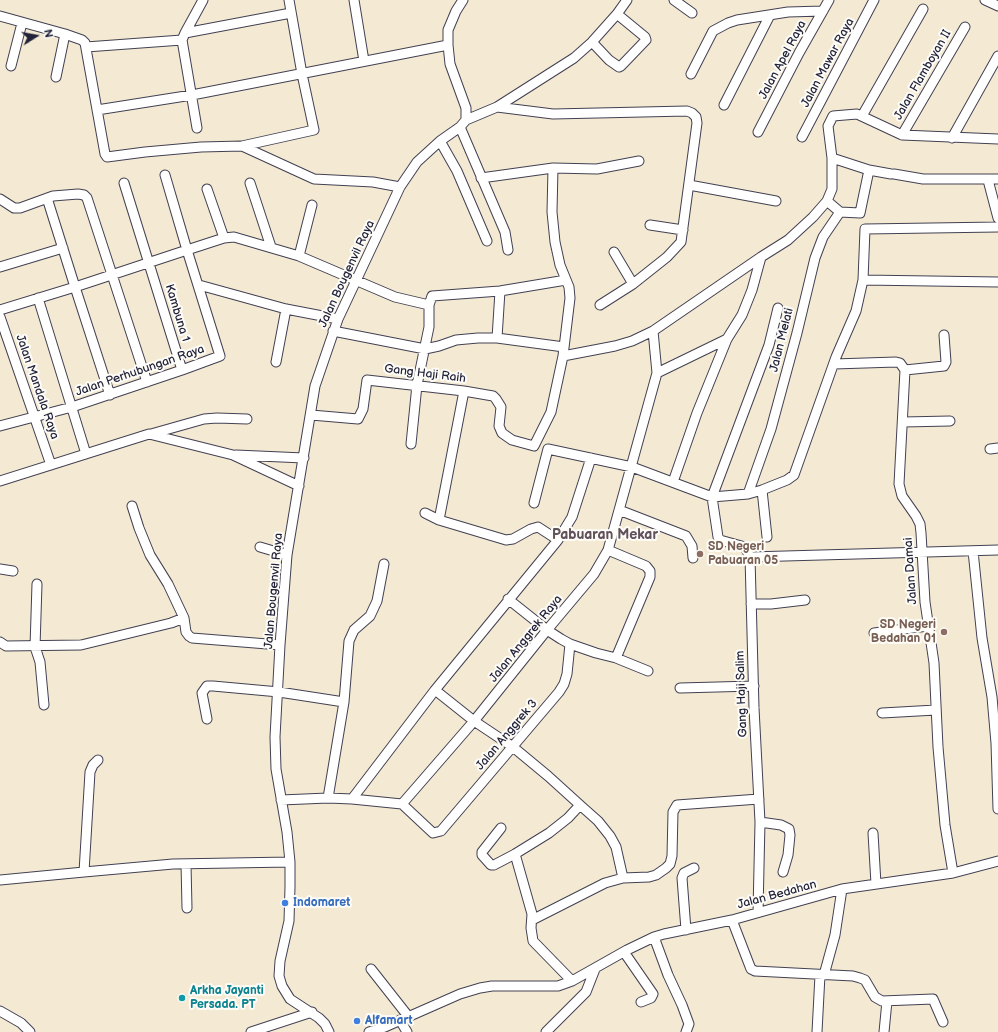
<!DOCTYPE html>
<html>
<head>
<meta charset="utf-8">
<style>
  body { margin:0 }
  #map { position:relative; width:998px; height:1032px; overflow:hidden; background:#f4ead3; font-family:"Balsamiq Sans",sans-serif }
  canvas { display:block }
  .north { position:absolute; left:16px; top:16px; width:40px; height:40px; -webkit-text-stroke:3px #fdfcf7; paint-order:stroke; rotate:79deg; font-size:11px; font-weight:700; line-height:16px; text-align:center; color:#22223b }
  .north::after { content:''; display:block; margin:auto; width:14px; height:18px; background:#22223b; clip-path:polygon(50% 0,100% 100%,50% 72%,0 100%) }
</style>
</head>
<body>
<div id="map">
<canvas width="998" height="1032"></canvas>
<div class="north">N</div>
</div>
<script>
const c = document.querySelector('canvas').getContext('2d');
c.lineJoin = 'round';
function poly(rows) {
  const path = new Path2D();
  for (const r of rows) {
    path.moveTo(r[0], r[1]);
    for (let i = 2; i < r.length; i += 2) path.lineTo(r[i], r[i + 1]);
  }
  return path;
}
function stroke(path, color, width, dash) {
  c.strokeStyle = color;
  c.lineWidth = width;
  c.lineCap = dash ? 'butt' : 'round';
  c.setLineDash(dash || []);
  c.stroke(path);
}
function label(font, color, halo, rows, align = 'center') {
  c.font = font + ' "Balsamiq Sans",sans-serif';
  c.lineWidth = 4;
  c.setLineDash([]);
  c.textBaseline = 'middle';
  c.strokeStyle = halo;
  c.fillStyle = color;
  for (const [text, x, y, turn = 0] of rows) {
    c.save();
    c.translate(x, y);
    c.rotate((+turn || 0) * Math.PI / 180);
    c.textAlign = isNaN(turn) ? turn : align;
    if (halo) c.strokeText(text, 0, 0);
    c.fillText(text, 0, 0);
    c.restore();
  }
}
const minor = poly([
  [354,0,364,61],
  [674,0,692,13],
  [985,0,998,6],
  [0,16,65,34,82,40,85,43,105,154,107,157,145,152,201,147,242,146,314,179,373,182,400,187],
  [185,33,203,0],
  [182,40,197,128],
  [592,42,609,60,619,67,621,66,646,40,645,37,617,14],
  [86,47,182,40,185,33,291,13],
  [11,66,22,23],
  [691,74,713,31,728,23,737,20,788,12,823,11],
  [56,77,65,34],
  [724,105,770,15],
  [497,107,553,114,687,111,692,113,696,117,697,123,681,242,667,257,633,284,600,305],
  [97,110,192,95,448,45],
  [862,116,923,9],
  [466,120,497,107,574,58,592,42,617,14,627,0],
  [460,127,505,232,508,250],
  [758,132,799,53,829,0],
  [902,135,965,27],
  [802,137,874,0],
  [952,138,998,56],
  [440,141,457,171,487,241],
  [242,146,314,130,302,74,289,0],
  [832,158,869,170,891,174],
  [894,174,923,179,998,179],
  [481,178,553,168,597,169,639,161],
  [988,180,998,218],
  [124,183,182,370],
  [250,183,271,247],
  [689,185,776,201],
  [207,189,224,238],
  [47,198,75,287,110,395],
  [0,199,14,208,20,208,53,196,78,194,84,195,87,198,147,382],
  [840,212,860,213,869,170],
  [650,225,683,230],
  [614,252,633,284],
  [299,256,312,205],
  [0,267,63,248],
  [863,280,865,229,998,227],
  [199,285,286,309,338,319],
  [38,298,86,454],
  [0,310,75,287,187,250,224,238,234,237,299,256,395,297,429,305],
  [0,317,51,465],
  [333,331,425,349,439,346,456,340,478,338,497,338,564,347],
  [497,338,500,291],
  [563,356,615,346,632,341,653,331],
  [276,362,286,309],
  [834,364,896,362,900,363,905,370,899,484,902,496,916,516,920,524,921,533,925,602,934,663,938,747,945,825,953,873],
  [905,370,944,366,946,362,944,335],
  [657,373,727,339],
  [311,415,358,419,363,409,367,380,464,391,493,396,496,399,501,407,499,426,502,433,512,440,534,446,551,412,563,356,570,298,569,287,560,265,555,242,552,212,553,168],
  [903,422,950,421],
  [0,426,72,407,182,370,220,356,187,250,165,175],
  [151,434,204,419,217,418,247,419],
  [411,444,417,385,429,327,429,305,432,296,500,291,566,280],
  [990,449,998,448],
  [236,455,304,458],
  [0,481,149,434,233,455,299,486],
  [673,482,697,413,727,339,742,315,752,290,761,257],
  [762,490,767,537],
  [748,494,771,429,797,333,815,258,823,237,840,212,827,201],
  [534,503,548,449,632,467,712,497,748,494,762,490,787,480,794,475,836,357,856,311,863,280,998,282],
  [132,506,139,528,150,555,168,584,184,618,186,632,189,636,192,638,280,645],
  [619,510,686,536,692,546,693,558],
  [425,513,439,520,506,540,513,539,531,529,538,527,558,540],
  [439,520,464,391],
  [260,547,287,555],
  [973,551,982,638,992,697,996,743,998,809],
  [750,557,998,550],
  [0,569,13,571],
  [37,584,35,647,40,662,44,705],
  [508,599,547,630,561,639,570,644,596,653,616,658,650,577,650,571,646,566,608,550],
  [751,604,771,604,805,600],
  [874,633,928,626],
  [0,642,6,646,81,645,171,623,184,618],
  [616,658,648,671],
  [680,688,754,686],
  [435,690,474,721,513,747,548,776,580,805,568,818,549,833,515,854,494,865,491,865,482,855,482,852,501,828],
  [882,713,936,710],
  [207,719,202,693,207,686,213,686,279,692,344,702],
  [328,798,344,702,349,641,354,630,370,616,377,601,384,564],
  [352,799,435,690,558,540,572,517,591,458],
  [281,800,328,798,352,799,402,804,433,833,441,831,559,692,564,684,567,674,570,644],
  [402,804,474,721,547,630,594,574,608,550,657,373,653,331,761,257,788,240,813,217,827,201,832,189,832,158,828,126,833,116,857,114,902,135,998,139],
  [580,805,598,821,610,836,616,847,623,878],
  [760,822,781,825,789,829,790,835,788,855,783,872],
  [873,833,876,884],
  [515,854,532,914,531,928,533,941,572,981],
  [186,864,187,908],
  [84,872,90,772,93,765,98,760],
  [0,880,84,872,173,864,290,862],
  [758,912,760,822,754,708,750,557,745,547,720,540,718,537,712,497,769,345,778,308],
  [532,920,605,883,623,878,649,877,656,875,666,868,670,864,672,856,673,812,677,805,759,799],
  [732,920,749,964,751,969,755,971,853,976,860,978,865,980,875,997,882,1001,933,999,943,1022],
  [686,930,682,878,684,873,694,868],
  [654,937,668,975,682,1005,689,1024,686,1032],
  [624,952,653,994,651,998,641,1002],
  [371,969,408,1016],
  [824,975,835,935,842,889],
  [0,1011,21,1023,30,1032],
  [400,1020,407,1032],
  [251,1032,312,1012],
  [329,1032,325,1024,319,1018,290,999,282,986,279,976,280,961,289,921,290,887,290,862,287,832,276,769,275,737,280,645,287,555,315,386,338,319,400,187,417,162,440,141,460,127,466,120,466,108,450,64,448,45,448,30,456,11,463,0],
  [369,1032,385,1027,460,994,480,988,492,986,558,986,572,981,627,950,654,937,664,934,732,920,842,889,953,873,998,861],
  [546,1032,586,992,595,969],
  [817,1032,820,975],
  [884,1032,887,1001]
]);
stroke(minor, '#424052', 11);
stroke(minor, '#fff', 9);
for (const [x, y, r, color] of [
  [700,554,4,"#8d6e63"],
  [944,632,4,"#8d6e63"],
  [285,903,4,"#3f7fe0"],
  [182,998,4,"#0f9aa8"],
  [357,1021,4,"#3f7fe0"]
]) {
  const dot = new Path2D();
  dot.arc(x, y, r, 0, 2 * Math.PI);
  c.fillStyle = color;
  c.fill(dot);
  stroke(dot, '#fdfcf7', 1.5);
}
label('12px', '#22223b', '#fdfcf7', [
  ["Jalan Apel Raya",783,60,-62],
  ["Jalan Mawar Raya",828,63,-62],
  ["Jalan Flamboyan II",923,75,-60],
  ["Jalan Bougenvil Raya",347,274,-65],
  ["Kambuna 1",177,313,73],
  ["Jalan Melati",782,340,-76],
  ["Jalan Perhubungan Raya",140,371,-19],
  ["Gang Haji Raih",425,374,7],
  ["Jalan Mandala Raya",37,387,71],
  ["Jalan Damai",911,571,-94],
  ["Jalan Bougenvil Raya",274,591,-85],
  ["Jalan Anggrek Raya",526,639,-51],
  ["Gang Haji Salim",742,694,-92],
  ["Jalan Anggrek 3",507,735,-50],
  ["Jalan Bedahan",777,895,-15]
]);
label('bold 12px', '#785e54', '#fdfcf7', [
  ["SD Negeri",708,547],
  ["Pabuaran 05",708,561],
  ["SD Negeri",936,625,"right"],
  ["Bedahan 01",936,639,"right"]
], 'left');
label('bold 12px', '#366cbe', '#fdfcf7', [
  ["Indomaret",293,903],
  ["Alfamart",365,1021]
], 'left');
label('bold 12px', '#0d838f', '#fdfcf7', [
  ["Arkha Jayanti",190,991],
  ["Persada. PT",190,1005]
], 'left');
label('bold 14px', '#61515c', '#fdfcf7', [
  ["Pabuaran Mekar",605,535]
]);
</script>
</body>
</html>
